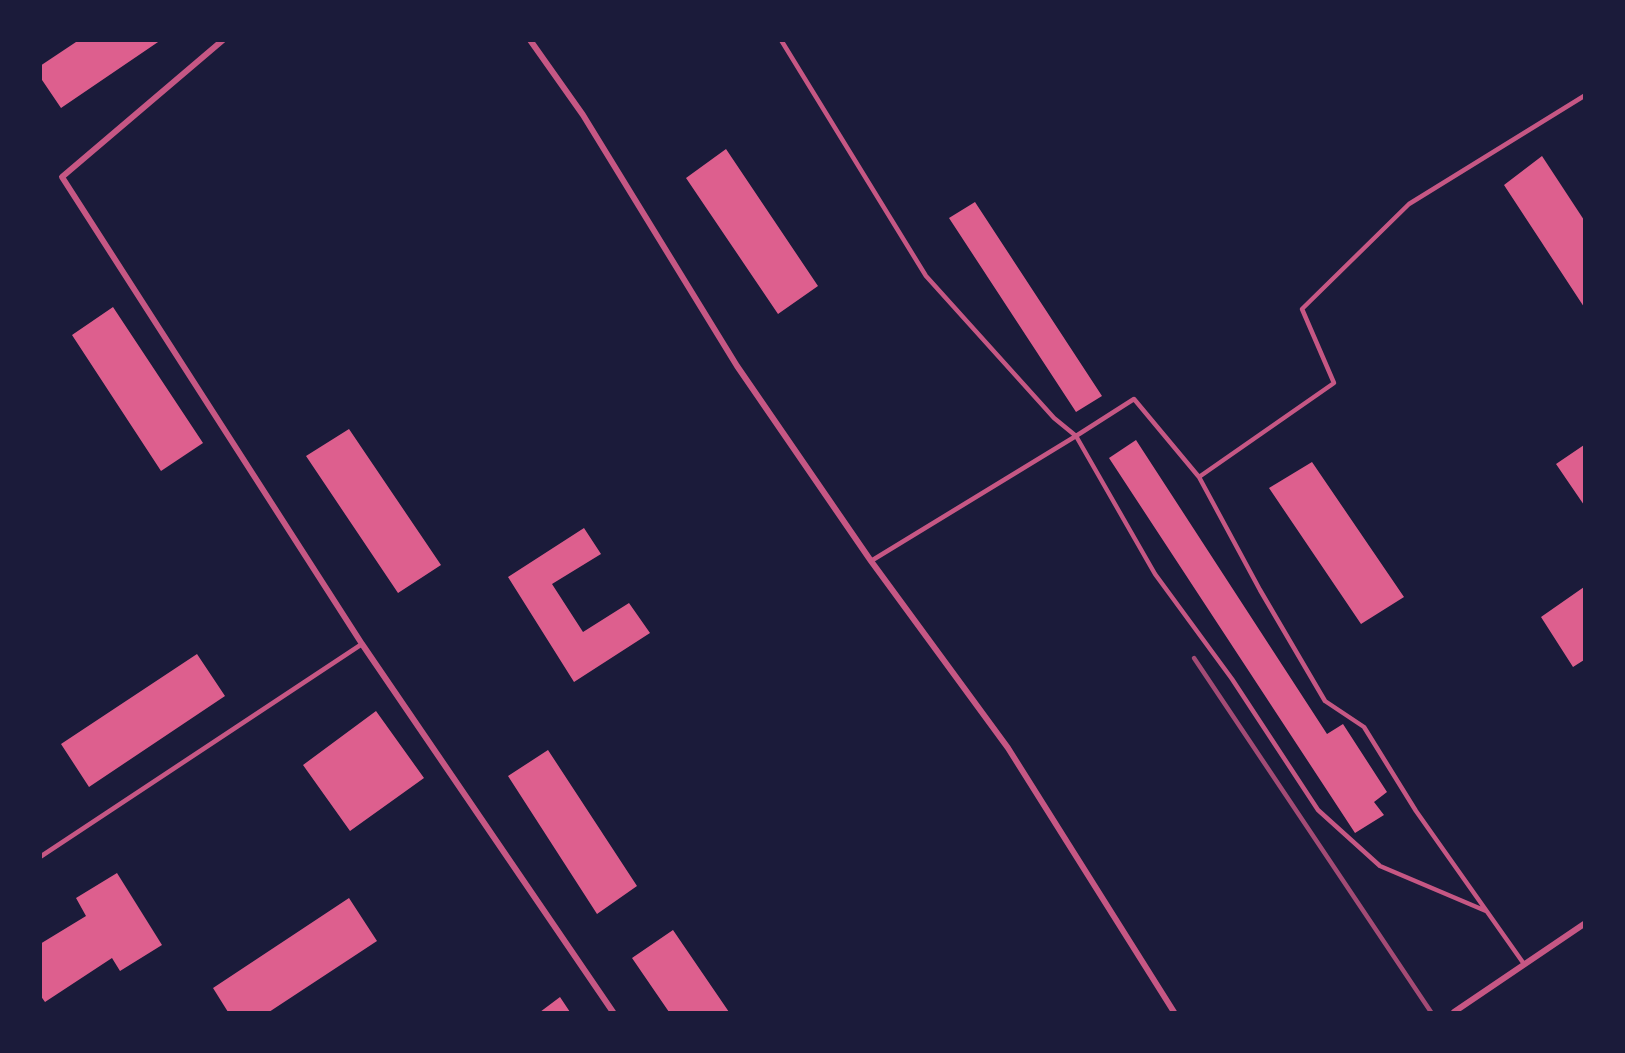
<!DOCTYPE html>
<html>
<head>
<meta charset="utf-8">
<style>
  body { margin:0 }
  #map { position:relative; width:1625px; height:1053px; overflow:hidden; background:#1b1b3a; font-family:Mulish,sans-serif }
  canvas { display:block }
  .frame { position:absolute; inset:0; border:42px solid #1b1b3a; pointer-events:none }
</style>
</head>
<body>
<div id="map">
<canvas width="1625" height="1053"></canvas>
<div class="frame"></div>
</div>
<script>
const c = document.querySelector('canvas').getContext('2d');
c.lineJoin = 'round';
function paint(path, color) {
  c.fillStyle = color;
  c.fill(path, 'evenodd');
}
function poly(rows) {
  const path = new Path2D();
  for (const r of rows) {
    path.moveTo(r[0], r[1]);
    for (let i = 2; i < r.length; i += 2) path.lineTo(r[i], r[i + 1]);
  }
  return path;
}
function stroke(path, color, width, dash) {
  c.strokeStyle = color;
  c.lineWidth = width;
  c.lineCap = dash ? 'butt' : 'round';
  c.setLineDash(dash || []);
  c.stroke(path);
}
paint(poly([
  [79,40,161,40,61,108,40,77,40,66],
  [726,149,818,286,778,314,686,178],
  [1542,156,1584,220,1584,307,1504,185],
  [975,202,1102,396,1076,412,949,218],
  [113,307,203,443,161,471,72,335],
  [349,429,441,565,398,593,306,456],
  [1136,440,1327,734,1343,724,1387,792,1374,802,1384,815,1355,833,1109,458],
  [1584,445,1584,505,1556,464],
  [1312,462,1404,597,1361,624,1269,488],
  [584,528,601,554,552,584,583,632,629,603,650,633,574,682,508,577],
  [1584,587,1584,660,1573,667,1541,617],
  [197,654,225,696,89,787,61,744],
  [376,711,424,778,350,831,303,765],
  [548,750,637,886,597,914,508,776],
  [117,873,162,945,120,971,112,958,45,1002,40,995,40,944,86,916,76,898],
  [349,898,377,941,269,1012,228,1012,213,988],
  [673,930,729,1012,669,1012,632,958],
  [560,997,570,1012,540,1012]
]), '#dd5f8e');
stroke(poly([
  [781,40,926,276,1054,418,1076,436,1134,399,1199,477,1260,590,1325,701,1364,727,1416,811,1524,964],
  [1199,477,1334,383,1302,309,1409,204,1584,96],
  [871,561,1076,436,1155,574,1232,679,1318,810,1380,866,1486,911],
  [40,857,362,644]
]), '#c65784', 4.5);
stroke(poly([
  [223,40,62,177,362,644,613,1012],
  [530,40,583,115,737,366,871,561,1008,748,1174,1012],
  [1454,1012,1584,924]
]), '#c65784', 6);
stroke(poly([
  [1194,658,1431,1012]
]), '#a44b75', 4.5);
</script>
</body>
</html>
